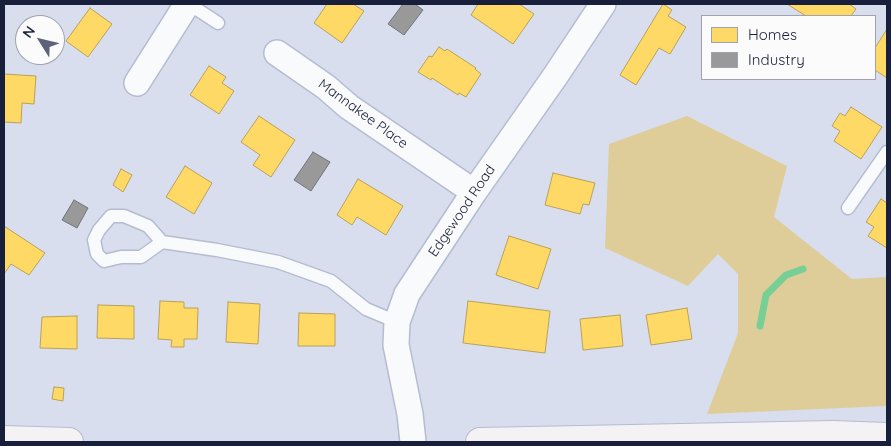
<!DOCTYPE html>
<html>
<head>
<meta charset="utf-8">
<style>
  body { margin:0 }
  #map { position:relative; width:891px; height:446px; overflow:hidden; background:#d8deee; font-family:Quicksand,sans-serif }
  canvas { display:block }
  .frame { position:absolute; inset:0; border:5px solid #171f3a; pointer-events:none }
  .legend { position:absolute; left:701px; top:15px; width:175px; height:65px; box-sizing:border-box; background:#fbfbfb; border:1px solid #a0a3ae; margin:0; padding:6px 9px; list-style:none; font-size:15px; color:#171f3a }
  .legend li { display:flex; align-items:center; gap:10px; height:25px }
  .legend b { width:25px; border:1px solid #a0a3ae }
  .north { position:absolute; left:15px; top:15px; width:50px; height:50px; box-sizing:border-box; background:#fbfbfb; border:1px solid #a0a3ae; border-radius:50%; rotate:306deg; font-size:14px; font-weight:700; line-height:20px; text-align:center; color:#171f3a }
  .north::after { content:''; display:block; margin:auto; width:18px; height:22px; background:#5b6279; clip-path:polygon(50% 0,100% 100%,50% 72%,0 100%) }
</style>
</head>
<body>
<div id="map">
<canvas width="891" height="446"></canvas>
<div class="frame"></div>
<ul class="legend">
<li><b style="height:14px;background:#ffd966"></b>Homes</li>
<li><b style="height:14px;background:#999"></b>Industry</li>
</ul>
<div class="north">N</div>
</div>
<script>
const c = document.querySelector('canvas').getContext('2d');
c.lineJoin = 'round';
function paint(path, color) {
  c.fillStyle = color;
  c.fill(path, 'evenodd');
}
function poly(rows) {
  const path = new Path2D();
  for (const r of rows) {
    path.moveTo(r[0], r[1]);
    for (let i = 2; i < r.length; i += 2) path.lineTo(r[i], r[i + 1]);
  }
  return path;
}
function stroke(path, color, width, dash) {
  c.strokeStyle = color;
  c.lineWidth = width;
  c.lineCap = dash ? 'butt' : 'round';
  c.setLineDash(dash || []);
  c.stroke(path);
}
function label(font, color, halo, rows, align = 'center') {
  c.font = font + ' Quicksand,sans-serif';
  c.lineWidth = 5;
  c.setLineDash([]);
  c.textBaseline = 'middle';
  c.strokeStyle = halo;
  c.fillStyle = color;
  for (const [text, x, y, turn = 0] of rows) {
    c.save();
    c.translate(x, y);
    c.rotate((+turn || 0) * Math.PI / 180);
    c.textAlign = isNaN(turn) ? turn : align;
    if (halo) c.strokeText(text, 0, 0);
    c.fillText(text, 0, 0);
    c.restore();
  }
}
paint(poly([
  [687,116,787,166,774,217,852,279,887,277,887,406,707,414,738,333,738,274,718,254,688,286,605,248,609,144]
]), '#decd99');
const homes = poly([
  [327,4,353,4,364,11,342,43,314,23,327,4],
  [478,4,519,4,534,14,513,44,471,15,478,4],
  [663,4,672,10,668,16,686,27,670,54,659,48,636,85,620,75,663,4],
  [787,4,849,4,856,9,851,16,806,16,787,4],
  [90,8,112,24,88,57,66,41,90,8],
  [887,29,887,78,875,70,875,48,887,29],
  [439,47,445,51,447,49,476,68,475,69,481,74,466,97,459,93,458,95,432,78,431,80,418,72,429,56,432,57,439,47],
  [209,66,226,77,222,83,234,91,219,114,190,95,209,66],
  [4,74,36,76,34,104,22,103,21,123,4,122,4,74],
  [851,107,882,127,861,159,834,141,840,131,832,126,840,113,845,116,851,107],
  [259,116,295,140,271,177,253,165,260,155,241,142,259,116],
  [185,166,212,183,194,214,166,197,185,166],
  [121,169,132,175,123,192,113,185,121,169],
  [553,173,595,183,589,205,583,204,580,214,545,205,553,173],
  [358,179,403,206,386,235,357,217,352,225,337,215,358,179],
  [881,199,887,203,887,248,868,236,874,227,866,222,881,199],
  [4,226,45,253,29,275,11,264,4,274,4,226],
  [509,236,551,249,538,289,496,275,509,236],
  [160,301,184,302,184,308,198,308,197,339,184,339,184,347,171,347,172,340,158,339,160,301],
  [468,301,550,311,545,353,463,343,468,301],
  [228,302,260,304,258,344,226,342,228,302],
  [98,305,134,306,134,339,97,338,98,305],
  [687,308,692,339,651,345,646,315,687,308],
  [299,313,335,314,335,346,298,346,299,313],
  [620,315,623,346,583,350,580,319,620,315],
  [77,316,77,349,40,348,42,317,77,316],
  [54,387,64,388,63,401,52,399,54,387]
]);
paint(homes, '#ffd966');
stroke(homes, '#b9a159', 1);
const industry = poly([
  [403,4,415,4,423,10,404,35,388,24,403,4],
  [313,152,330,162,311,191,294,180,313,152],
  [74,200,88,208,77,228,62,220,74,200]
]);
paint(industry, '#999');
stroke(industry, '#72747c', 1);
stroke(poly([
  [760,326,766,295,786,275,803,269]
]), '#77cf96', 7);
const service = poly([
  [189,4,218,23],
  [848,208,887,152],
  [162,242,141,257,121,257,104,261,97,254,94,240,99,230,111,216,124,216,148,226,162,242,217,250,278,262,331,281,366,309,397,322]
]);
const minor = poly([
  [277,53,326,87,349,107,474,192],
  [137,83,187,4],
  [413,442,410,414,396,345,397,322,407,294,474,192,556,75,603,4]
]);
const secondary = poly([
  [4,440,69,442],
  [480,442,833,435,887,437]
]);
stroke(service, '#b5bcd1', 15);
stroke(minor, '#b5bcd1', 28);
stroke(secondary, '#b5bcd1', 30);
stroke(service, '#f9fafc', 12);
stroke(minor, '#f9fafc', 25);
stroke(secondary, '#f4f2f4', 28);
label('14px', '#171f3a', '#fbfbfb', [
  ["Mannakee Place",363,114,36],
  ["Edgewood Road",462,211,-56]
]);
</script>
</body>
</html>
